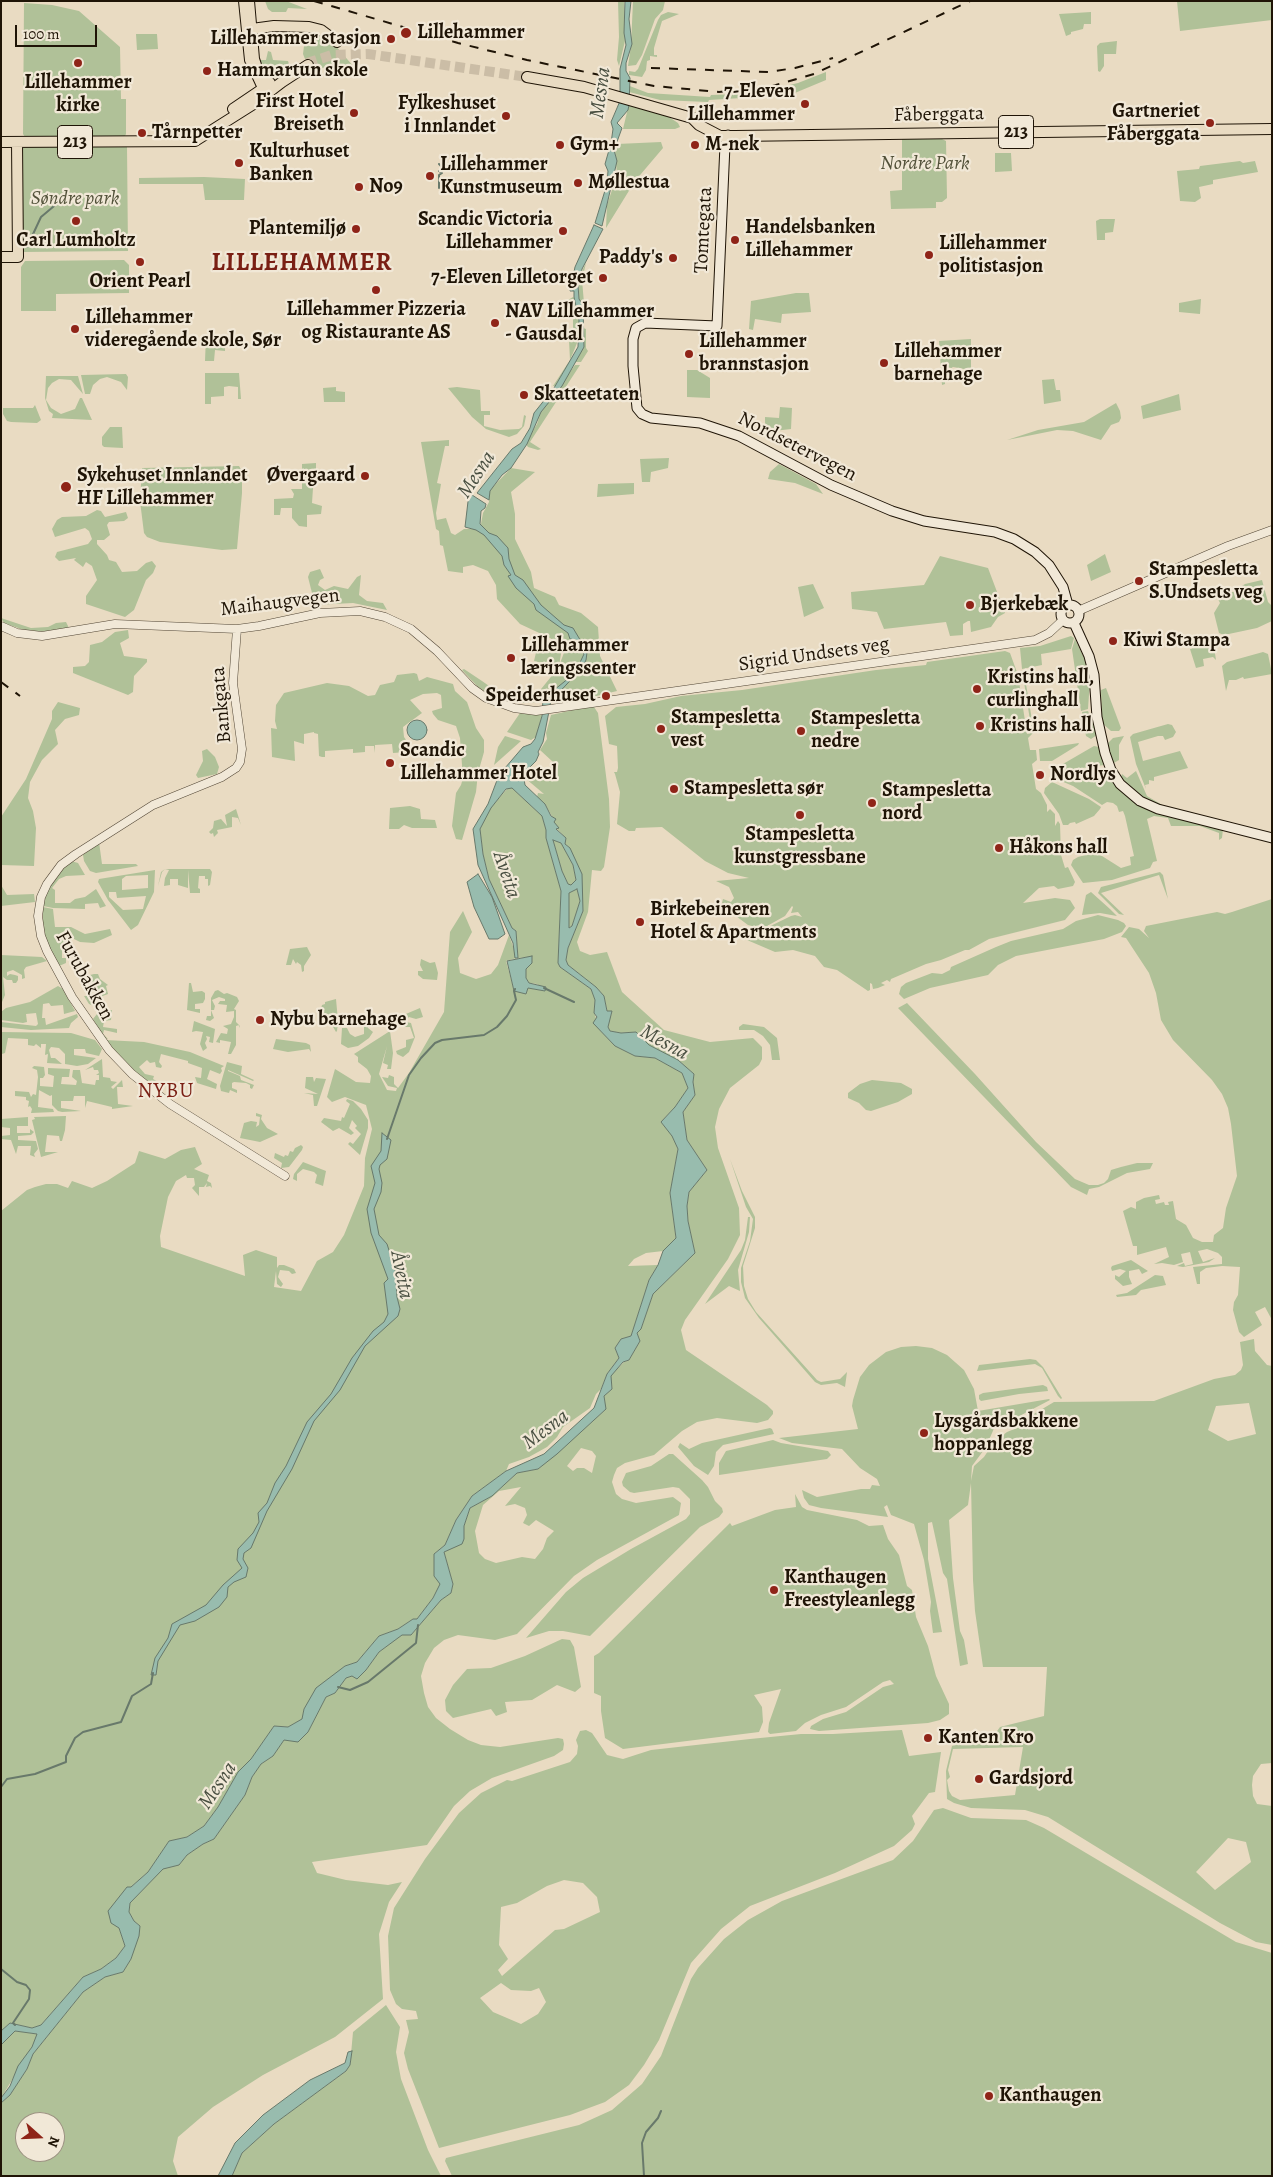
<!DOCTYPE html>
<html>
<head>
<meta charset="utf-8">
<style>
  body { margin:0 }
  #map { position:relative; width:1273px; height:2177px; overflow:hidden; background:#e9dbc2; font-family:Alegreya,serif }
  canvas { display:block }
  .frame { position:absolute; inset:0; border:2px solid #1f1406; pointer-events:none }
  .north { position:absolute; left:15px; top:2112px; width:50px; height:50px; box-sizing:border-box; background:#f1e8d7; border:1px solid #9d9383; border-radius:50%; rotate:110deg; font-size:14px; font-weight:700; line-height:20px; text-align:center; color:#1f1406 }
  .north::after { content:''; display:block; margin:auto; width:18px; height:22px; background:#8f2418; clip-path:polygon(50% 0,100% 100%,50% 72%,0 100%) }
  .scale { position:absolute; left:15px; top:25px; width:82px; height:22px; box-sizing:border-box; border:2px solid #1f1406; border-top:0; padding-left:6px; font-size:15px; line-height:18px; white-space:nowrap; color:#1f1406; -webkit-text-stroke:4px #f1e8d7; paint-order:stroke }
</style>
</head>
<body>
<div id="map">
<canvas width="1273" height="2177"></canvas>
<div class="frame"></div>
<div class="north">N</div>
<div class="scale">100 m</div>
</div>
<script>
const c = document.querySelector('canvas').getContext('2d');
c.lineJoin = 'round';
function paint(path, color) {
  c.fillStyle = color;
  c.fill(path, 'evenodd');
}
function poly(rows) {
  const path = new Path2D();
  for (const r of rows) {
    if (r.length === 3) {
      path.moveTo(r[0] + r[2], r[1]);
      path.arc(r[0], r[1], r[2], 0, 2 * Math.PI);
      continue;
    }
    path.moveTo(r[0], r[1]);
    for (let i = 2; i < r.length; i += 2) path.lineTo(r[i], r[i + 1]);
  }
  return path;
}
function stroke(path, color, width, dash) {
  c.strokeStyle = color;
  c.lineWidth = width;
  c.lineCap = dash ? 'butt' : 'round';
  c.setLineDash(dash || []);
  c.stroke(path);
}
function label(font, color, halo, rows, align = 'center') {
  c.font = font + ' Alegreya,serif';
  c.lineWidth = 4.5;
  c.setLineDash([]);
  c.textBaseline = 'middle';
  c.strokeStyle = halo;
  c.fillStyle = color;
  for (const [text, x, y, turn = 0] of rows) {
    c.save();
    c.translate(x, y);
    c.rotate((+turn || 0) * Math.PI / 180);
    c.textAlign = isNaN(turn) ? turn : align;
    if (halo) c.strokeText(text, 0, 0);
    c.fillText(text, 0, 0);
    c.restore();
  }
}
paint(poly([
  [265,1,286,1,307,9,288,8,286,12,272,12,268,9],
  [618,1,624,1,625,41,619,66,617,60,619,37],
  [633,1,665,1,663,10,655,19,642,55,636,65,628,66,631,46],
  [1177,1,1272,1,1272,20,1180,31],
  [24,3,52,5,79,11,120,47,121,99,126,99,126,134,125,136,25,137,23,134],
  [668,12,679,14,662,21,654,48,654,55,657,55,657,57,650,56,650,60,647,61,646,70,642,77,629,75,629,71,635,72,638,69,658,20,661,15],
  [1091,12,1091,24,1084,24,1083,29,1071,32,1071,34,1066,36,1059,14],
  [306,30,319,34,334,44,354,67,334,64,303,75,304,71,313,66,314,62,311,58,305,59,303,54],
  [136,34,157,34,158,49,137,50],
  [1117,41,1116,54,1104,54,1104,66,1100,72,1098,71,1097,46,1100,43],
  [268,51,271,52,273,60,288,61,289,64,272,73,265,70,259,60,266,60],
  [826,72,826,80,790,95,709,100,708,102,660,100,629,92,627,85,648,93,710,97,711,95,742,94,768,90,798,83],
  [629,104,669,117,678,123,680,127,675,129,623,129],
  [902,138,940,138,946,141,947,198,942,202,936,202,936,208,891,209,890,191,902,190],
  [661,142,663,148,635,181,606,228,607,205,617,175,615,151,617,144],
  [127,146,128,251,23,252,22,147],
  [995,153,1011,153,1012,171,995,172],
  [1240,161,1243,163,1255,161,1258,172,1213,180,1213,184,1199,187,1201,198,1195,202,1180,201,1177,171,1199,169,1200,166],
  [204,177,245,179,244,200,205,200,203,184,139,184,139,178],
  [1100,219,1115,219,1113,232,1105,233,1105,240,1097,240,1096,221],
  [124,260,129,265,129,293,56,294,56,311,21,311,21,267,25,261],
  [586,263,582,280,584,303,587,303,588,318,583,318,583,328,586,329,586,348,588,351,581,362,574,362,581,347,581,328,577,343,573,353,568,364,555,386,553,386,570,360,569,340,573,329,573,318,569,317,571,309,566,306,568,300,573,297,578,301,579,299,579,277],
  [796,293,809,293,811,312,782,314,781,323,755,319,753,330,749,329,751,301],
  [1201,299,1200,314,1179,312,1179,303],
  [206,336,240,337,240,348,225,347,225,351,215,350,214,361,205,361],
  [971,339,971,375,964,369,953,367,945,372,945,384,942,385,939,341],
  [575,365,580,365,530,442,541,449,538,450,528,447,525,443,537,424,541,412],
  [687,370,697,370,710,378,710,398,687,397],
  [205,373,239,373,241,399,238,399,238,387,229,386,224,387,224,396,211,397,211,404,205,404],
  [126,374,128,377,127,390,121,382,107,377,100,379,93,385,90,394,85,394,81,375],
  [46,376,78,376,83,394,71,380,59,379,52,383,48,388,46,400,51,408,61,414,75,409,80,398,82,398,92,420,52,418,53,414,49,411,45,398],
  [1054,379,1056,390,1060,390,1061,401,1044,404,1042,380],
  [336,387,336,391,345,392,345,402,324,402,323,388],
  [457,387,480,390,481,411,490,411,490,415,484,415,484,426,500,430,519,429,522,427,524,415,526,416,524,426,517,434,509,437,486,429,472,417,448,388],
  [1179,394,1181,410,1143,419,1141,406],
  [1116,403,1120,411,1121,418,1119,422,1111,425,1101,440,1073,431,1057,430,1007,440,1038,430,1084,422],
  [35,405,41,420,37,423,11,422,7,421,3,414,3,408,33,408],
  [780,407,792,408,791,429,765,432,765,417,779,418],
  [110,427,122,427,123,448,104,447,102,445,102,437],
  [449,440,449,446,445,446,437,483,441,484,436,513,437,520,446,518,451,533,455,535,464,529,480,529,483,513,489,502,489,491,511,468,535,472,511,492,515,514,515,539,531,572,534,588,555,597,559,605,581,613,598,627,600,656,617,691,584,699,524,703,492,696,478,687,462,670,464,669,482,681,499,693,521,700,530,700,537,694,559,667,534,661,538,644,562,648,559,666,565,650,561,645,550,638,520,624,497,599,496,585,488,571,473,565,463,567,463,573,448,571,443,546,440,545,439,531,436,529,421,442],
  [669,458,668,468,651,472,650,482,642,482,640,459],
  [316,463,316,474,308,474,308,487,313,488,312,503,322,506,321,514,307,515,307,527,299,526,292,518,292,508,281,508,280,515,274,515,274,499,293,498,294,494,291,489,302,489,302,464],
  [779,464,816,484,823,494,795,483,768,479,770,472],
  [239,466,242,471,242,493,237,549,222,550,160,542,147,537,144,533,140,501,142,468],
  [634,483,634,494,597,497,598,484],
  [97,510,101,511,105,517,126,512,128,518,124,521,109,522,107,525,110,535,104,540,97,540,97,544,107,555,109,560,116,562,122,572,137,571,146,563,152,561,156,566,153,573,146,580,134,610,125,617,86,604,86,596,97,580,92,566,86,562,83,567,74,560,76,558,59,561,55,557,57,552,88,544,92,539,89,531,85,528,55,537,52,529,57,520,62,517,86,516],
  [1105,554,1111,572,1091,581,1087,565],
  [940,556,988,568,1005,613,998,617,991,627,971,632,970,621,968,621,963,624,963,635,950,636,946,622,884,629,877,612,852,609,851,592,924,585],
  [320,569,324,578,320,580,318,585,325,590,334,586,348,589,357,577,361,575,359,595,367,601,383,603,387,610,353,603,315,605,308,577,310,572],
  [1262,580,1268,602,1272,606,1272,621,1257,628,1224,635,1219,633,1214,613,1220,603,1218,599,1213,598,1211,595,1220,592,1233,592,1245,584],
  [813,584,824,608,804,617,798,587],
  [1,618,31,628,48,627,56,623,66,622,69,628,49,632,24,630,4,623],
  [128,630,129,638,120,643,124,656,147,659,147,662,134,676,133,692,128,695,73,673,73,667,85,666,89,662,90,645,102,642,115,632],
  [1071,636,1074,638,1071,649,1041,654,1042,665,1022,669,1020,648,1040,646],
  [1075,639,1086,662,1090,680,1088,709,1081,711,1072,649],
  [1211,644,1214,647,1216,660,1213,657,1203,659,1204,666,1196,668,1190,649],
  [1005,651,1010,653,1018,675,1027,734,1032,733,1024,682,1026,684,1034,732,1028,738,1030,750,1036,750,1037,760,1032,764,1036,789,1041,793,1047,805,1047,812,1050,809,1055,814,1055,826,1058,821,1060,824,1061,855,1065,868,1068,867,1075,882,1073,886,1058,889,1054,886,1039,888,1023,903,1055,898,1070,900,1075,908,1065,920,989,939,969,950,965,950,941,960,926,964,891,979,890,982,887,980,881,983,885,985,878,988,873,989,872,984,870,983,870,990,868,991,837,970,824,967,815,956,793,950,775,952,747,940,756,933,791,916,795,915,802,917,798,912,791,913,793,907,792,906,785,916,767,926,760,928,748,925,725,908,722,903,723,899,731,902,734,898,729,887,716,881,749,878,728,873,705,861,662,827,636,828,635,831,629,831,617,824,620,792,615,774,614,772,617,772,618,768,617,746,609,744,605,716,616,707,645,704,681,696,742,690,876,670,926,665,927,662],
  [1263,652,1268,654,1272,674,1244,679,1243,677,1236,680,1229,680,1226,691,1222,666,1227,662],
  [414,673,417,674,419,681,427,677,453,684,455,691,467,702,476,728,484,740,484,752,478,773,476,792,462,840,456,839,452,826,456,793,461,785,463,778,460,738,456,726,438,720,433,714,432,711,442,708,441,695,437,693,423,694,410,700,422,713,403,727,404,737,409,744,406,744,406,752,393,753,392,744,375,745,375,753,374,746,365,746,365,752,353,753,353,749,325,751,325,757,322,757,319,756,318,734,314,733,314,732,304,734,304,744,294,741,295,761,272,757,271,728,277,729,275,721,276,705,284,693,327,683,349,686,368,696,375,695,380,685,394,682,397,675],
  [1106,688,1121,728,1119,731,1111,731,1102,723,1101,690],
  [58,702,80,708,79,715,65,719,55,730,58,744,42,760,30,782,28,798,33,811,36,828,34,866,1,865,1,817,26,779,52,719,52,711],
  [586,707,594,707,598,713,609,799,610,827,604,867,601,871,592,870,588,912,577,942,580,951,590,955,607,952,622,992,664,1030,710,1042,753,1038,762,1047,762,1059,759,1065,730,1088,719,1109,715,1127,718,1148,739,1208,740,1235,728,1259,685,1320,681,1330,686,1350,767,1405,773,1411,773,1414,768,1420,757,1423,717,1418,697,1422,682,1431,654,1455,625,1463,617,1468,614,1475,612,1482,616,1494,622,1499,636,1503,673,1497,681,1503,679,1515,597,1560,574,1576,517,1634,495,1640,458,1635,444,1640,434,1648,425,1663,421,1676,424,1693,428,1707,436,1718,450,1729,468,1740,481,1745,500,1747,558,1738,563,1739,564,1744,563,1750,554,1756,492,1778,470,1791,454,1806,427,1845,312,1862,317,1873,346,1880,388,1885,402,1882,389,1902,379,1934,383,1999,335,2037,263,2075,213,2107,178,2137,173,2161,178,2176,1,2176,1,2103,10,2095,27,2069,33,2054,83,1992,105,1977,123,1972,131,1959,140,1926,134,1921,129,1912,130,1903,163,1868,179,1865,187,1855,203,1844,214,1839,245,1795,252,1777,261,1764,273,1756,284,1740,308,1732,326,1697,335,1693,346,1678,366,1670,379,1652,402,1634,411,1635,441,1600,451,1593,453,1584,444,1552,464,1539,464,1526,470,1508,492,1496,517,1473,538,1469,605,1410,604,1395,612,1389,610,1376,624,1362,629,1360,640,1341,637,1333,641,1329,653,1294,695,1253,688,1221,687,1206,689,1192,707,1170,687,1140,683,1112,695,1095,693,1082,694,1074,678,1060,649,1045,636,1032,621,1033,610,1031,608,1028,609,1019,612,1013,611,1011,607,1011,604,996,596,987,568,965,566,960,568,948,583,911,570,848,565,844,566,838,556,828,553,818,545,804,537,797,538,793,544,794,525,778,526,775,529,777,540,766,547,770,550,768,553,762,540,750,547,739,546,733,551,715],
  [581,1448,592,1451,596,1456,592,1473,584,1468,577,1468,573,1471,567,1466],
  [521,1487,505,1506,515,1504,525,1508,527,1515,523,1523,529,1526,536,1520,554,1531,547,1538,543,1549,535,1559,522,1557,496,1563,485,1559,479,1553,475,1531,483,1505,499,1491],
  [25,2122,55,2122,55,2152,25,2152],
  [1088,711,1097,735,1091,739,1086,736,1082,712],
  [520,713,542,715,536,737,531,740,507,732],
  [1168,724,1172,725,1176,732,1173,737,1165,740,1163,736,1158,736,1138,742,1143,761,1180,751,1188,768,1154,777,1154,781,1149,780,1149,784,1145,785,1146,789,1136,764,1130,737,1133,734],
  [505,736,521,741,494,765,498,747],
  [1124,736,1119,745,1119,760,1112,764,1107,746,1108,743,1113,738],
  [1079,743,1078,745,1052,761,1040,761,1039,749],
  [1094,746,1099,747,1104,765,1053,772,1056,768],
  [207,749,215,757,219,767,217,774,198,778,196,775,203,761,202,751],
  [1105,769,1111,778,1129,796,1223,829,1222,838,1219,840,1219,833,1200,826,1171,826,1168,818,1154,816,1147,819,1157,861,1153,862,1150,868,1112,880,1083,883,1071,865,1073,860,1078,857,1093,853,1102,856,1121,868,1131,865,1130,857,1134,856,1125,816,1123,811,1119,812,1117,806,1113,803,1107,802,1102,805,1073,786,1054,778,1056,776],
  [1136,771,1147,796,1164,806,1164,807,1142,798,1121,778,1122,774,1127,778],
  [1052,782,1089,799,1101,807,1100,809,1094,816,1076,824,1075,822,1070,823,1068,825,1063,825,1059,814,1044,793,1045,788],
  [508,788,512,788,542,816,546,830,546,838,561,891,558,963,560,967,591,989,595,1000,594,1012,600,1030,615,1046,635,1056,655,1058,682,1073,688,1088,675,1107,661,1122,672,1135,678,1149,670,1193,676,1238,663,1251,646,1253,634,1259,628,1266,658,1265,649,1280,631,1336,621,1339,615,1348,619,1358,607,1374,601,1389,596,1394,590,1408,563,1427,557,1437,547,1447,529,1457,509,1464,506,1471,472,1496,456,1520,445,1545,434,1554,441,1584,433,1598,417,1619,413,1619,398,1629,379,1636,357,1662,345,1666,304,1709,303,1719,288,1727,274,1726,251,1759,238,1772,218,1807,204,1826,187,1837,169,1841,148,1872,131,1887,119,1928,125,1946,116,1958,101,1969,83,1977,41,2025,32,2028,10,2023,1,2031,1,1211,27,1190,35,1187,46,1184,57,1184,68,1188,72,1181,92,1188,107,1181,135,1163,139,1151,165,1159,181,1150,195,1147,202,1164,194,1169,209,1175,207,1181,211,1183,212,1188,210,1186,206,1187,207,1183,204,1187,199,1187,199,1196,192,1188,195,1185,194,1178,187,1178,186,1175,176,1181,168,1197,160,1236,161,1247,245,1276,243,1255,256,1250,277,1257,277,1268,279,1265,284,1265,294,1269,296,1273,292,1274,289,1271,280,1270,278,1277,283,1284,281,1287,277,1284,276,1271,274,1287,301,1291,317,1261,333,1252,344,1235,364,1186,365,1158,372,1129,366,1105,345,1097,332,1102,327,1097,335,1069,356,1082,370,1083,371,1076,367,1069,358,1062,358,1057,354,1054,390,1031,393,1053,391,1069,387,1069,388,1065,383,1063,387,1046,379,1074,387,1090,396,1091,397,1088,388,1086,382,1077,388,1078,389,1075,394,1077,394,1084,398,1088,409,1073,444,1012,450,932,463,911,472,932,458,958,460,973,476,979,491,974,498,965,509,935,517,958,506,961,514,990,526,994,528,988,545,991,537,984,529,983,526,978,526,969,532,957,518,958,516,931,512,928,489,879,483,854,480,829,490,808],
  [410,806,420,809,421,819,435,820,437,828,412,828,404,825,399,829,389,829,390,808],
  [236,809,241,825,238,818,232,817,232,827,217,830,218,833,214,837,213,833,211,834,209,832,213,828,214,821,221,819,227,826,225,815],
  [553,840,561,843,573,865,576,880,571,885,568,884,562,871],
  [99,842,102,864,136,864,138,866,96,873,90,871,84,861,83,855,85,852],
  [71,861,78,863,85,875,66,876,59,879,52,888,55,890,55,903,70,903,75,899,85,897,96,889,106,906,100,908,98,903,85,904,85,909,53,908,43,906,46,891,59,871],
  [165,869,210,869,212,872,210,885,208,886,208,879,205,879,205,876,199,876,198,888,200,889,200,893,190,893,188,870,188,888,178,885,178,879,170,879,170,885,164,886,165,878,169,870,165,869,162,872,158,886,161,872],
  [155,870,154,892,138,925,131,930,108,900,98,882,99,879],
  [148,875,148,888,122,890,122,879,126,876],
  [109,892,116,892,117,898,146,896,143,909,123,910,109,897],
  [1160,872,1163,875,1168,899,1159,875,1101,893,1124,915,1119,914,1098,893,1101,887],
  [1,885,7,895,34,894,35,902,1,906],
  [577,889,580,901,572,926,568,928,569,893],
  [1091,892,1110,909,1117,916,1100,913,1082,915,1086,895],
  [1272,899,1272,1320,1265,1307,1255,1312,1262,1325,1244,1337,1239,1332,1233,1310,1234,1302,1238,1295,1240,1267,1222,1266,1206,1268,1200,1272,1200,1284,1197,1284,1193,1267,1222,1264,1222,1257,1218,1253,1207,1249,1198,1251,1203,1262,1215,1258,1209,1262,1183,1267,1177,1266,1184,1263,1185,1266,1193,1264,1190,1252,1181,1254,1183,1262,1174,1265,1162,1263,1154,1264,1169,1257,1166,1247,1137,1255,1137,1246,1133,1246,1123,1211,1131,1207,1136,1209,1136,1202,1144,1198,1159,1195,1160,1199,1155,1200,1156,1204,1164,1202,1165,1205,1169,1205,1168,1202,1173,1201,1176,1219,1186,1225,1193,1238,1202,1242,1213,1242,1214,1235,1223,1228,1226,1208,1237,1176,1231,1124,1228,1108,1222,1094,1212,1080,1173,1040,1161,1020,1156,993,1149,973,1126,938,1121,937,1129,927,1139,929,1149,938,1144,931,1146,926,1217,912,1225,914,1232,912],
  [43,907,53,909,55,927,71,927,85,934,110,929,112,935,94,943,80,942,72,938,68,944,64,945,62,951,62,958,66,958,66,963,59,966,48,948,43,934],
  [1098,915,1118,920,1124,923,1126,926,1122,932,1104,939,1016,956,998,965,988,975,930,988,904,999,899,994,901,987,906,983,932,973,942,974,950,970,951,967,996,947,1011,941,1063,929,1076,921],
  [307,947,311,955,304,966,304,971,302,972,301,965,297,962,296,964,293,959,291,965,286,965,290,949],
  [1,955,42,957,47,961,26,967,24,970,25,978,22,979,22,975,13,970,7,972,7,976,10,974,15,975,18,976,18,980,16,983,13,983,12,980,7,980,3,977,5,995,2,1002],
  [421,959,430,963,435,962,438,973,437,980,423,979,418,975,418,971,423,971,420,965],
  [94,974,98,974,100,979,108,985,106,986,108,994,100,997,99,1007,95,1001,94,1006,89,1004,84,996,97,996,97,986,83,987,82,984,86,976],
  [189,983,191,983,193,992,202,991,205,993,205,999,203,1003,195,1004,195,1009,200,1009,200,1013,187,1010],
  [58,986,63,989,75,1011,64,1014,63,1005,51,1006,49,1003,43,1004,42,1018,45,1018,46,1025,77,1014,78,1017,71,1023,69,1028,31,1030,1,1027,1,1022,36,1026,38,1024,36,1013,26,1014,27,1022,23,1023,1,1020,1,1012,6,1008,30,1002],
  [218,990,224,994,227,993,237,997,239,1001,234,1009,236,1010,236,1022,240,1026,240,1028,239,1025,236,1026,236,1045,231,1054,228,1054,231,1042,220,1040,220,1043,216,1042,221,1033,227,1034,228,1029,223,1026,231,1024,234,1017,234,1011,226,1012,227,1005,218,1004,220,1001,225,1001,225,999,219,997,212,1000,215,1006,214,1010,211,1010,214,1018,210,1021,206,1020,207,1016,211,1016,211,998,215,991],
  [336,999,338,1021,337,1031,336,1032,332,1025,318,1021,322,1005,325,1004,325,1002],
  [907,1003,975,1074,1036,1142,1075,1179,1089,1185,1098,1185,1104,1183,1108,1179,1111,1170,1121,1167,1137,1163,1153,1163,1150,1169,1127,1173,1099,1187,1089,1189,1087,1195,1071,1187,898,1008],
  [420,1008,423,1017,416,1019,409,1017,401,1024,406,1022,411,1023,415,1037,409,1052,403,1057,397,1054,396,1051,406,1047,406,1040,414,1038,410,1027,402,1027,399,1023,393,1021,394,1019],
  [112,1010,111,1020,104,1021,103,1027,117,1029,117,1033,104,1030,103,1034,108,1039,104,1038,93,1019,97,1014],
  [194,1021,215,1029,213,1043,209,1042,210,1037,206,1036,207,1039,205,1043,207,1048,203,1051,200,1044,203,1032,196,1031,192,1032],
  [364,1024,368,1024,368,1028,373,1032,369,1038,358,1046,348,1048,341,1044,342,1028,347,1028,350,1034,355,1037,364,1034],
  [743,1024,764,1027,777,1038,780,1060,772,1060,770,1045,763,1036,754,1030,739,1030,739,1027],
  [1,1032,71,1033,95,1040,102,1049,99,1056,86,1053,85,1049,74,1049,74,1055,96,1058,88,1064,77,1066,65,1064,65,1054,59,1048,51,1047,49,1050,51,1058,55,1058,62,1064,47,1063,48,1054,45,1055,46,1044,41,1044,41,1048,36,1044,34,1046,28,1045,28,1039,8,1038,5,1053,2,1054],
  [276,1039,306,1043,310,1045,311,1052,309,1049,288,1052,273,1049],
  [105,1040,144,1042,190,1052,224,1066,221,1068,222,1071,220,1074,210,1070,207,1079,217,1084,216,1089,197,1083,195,1077,201,1078,202,1068,188,1063,188,1061,161,1054,159,1062,162,1066,161,1068,156,1067,155,1062,150,1063,147,1060,139,1067,145,1074,154,1076,153,1079,160,1083,156,1087,151,1087,133,1071],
  [102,1059,103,1077,110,1078,111,1081,117,1082,111,1087,113,1089,122,1080,123,1087,117,1087,118,1104,133,1106,112,1109,112,1107,87,1101,85,1108,85,1096,74,1096,73,1101,61,1101,61,1108,81,1111,62,1112,58,1111,52,1105,52,1095,50,1096,39,1090,38,1107,53,1109,54,1112,31,1113,32,1109,30,1106,28,1107,29,1101,26,1100,26,1097,15,1096,15,1091,29,1092,31,1097,33,1094,36,1095,38,1077,37,1070,32,1068,34,1066,44,1067,45,1075,43,1078,40,1078,40,1086,53,1087,54,1076,48,1074,48,1068,70,1069,69,1077,62,1077,61,1084,76,1085,77,1081,72,1077,73,1070,80,1070,82,1083,95,1085,96,1080,99,1080,99,1075,96,1075,99,1073,98,1070,94,1070,93,1067,85,1070],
  [227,1062,242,1066,241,1074,254,1080,253,1081,228,1070,228,1071,240,1076,241,1080,254,1085,252,1089,250,1088,250,1085,246,1083,234,1082,232,1083,232,1088,237,1090,237,1093,230,1090,229,1093,221,1091,220,1086],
  [306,1077,313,1077,314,1082,316,1078,326,1079,317,1106,314,1106,313,1095,304,1093,318,1094,305,1088],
  [872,1080,901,1083,912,1089,912,1094,898,1102,871,1111,866,1110,859,1103,848,1098,848,1093,860,1084],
  [347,1099,353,1101,361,1109,368,1120,368,1128,360,1155,348,1144,350,1142,353,1144,361,1134,355,1128,357,1126,352,1120,349,1128,354,1133,351,1135,339,1128,333,1131,321,1122,324,1118,341,1121,342,1117,344,1118,350,1104,346,1101],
  [256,1113,262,1115,261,1119,267,1128,278,1134,260,1142,240,1138,244,1123,251,1121,257,1122,256,1127,259,1125,260,1117,256,1116],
  [66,1116,65,1130,62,1141,60,1141,59,1136,47,1135,45,1152,58,1152,41,1157,32,1120,35,1119,34,1117],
  [28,1117,28,1126,17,1126,17,1133,30,1133,30,1129,34,1132,31,1135,18,1136,18,1140,36,1141,38,1149,34,1154,35,1157,30,1155,31,1146,18,1146,16,1154,11,1140,1,1139,1,1136,10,1135,10,1128,1,1127,1,1119],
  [301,1145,303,1147,302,1150,289,1167,281,1168,282,1163,274,1158,275,1153,284,1157,285,1155,288,1156,290,1151,293,1152,295,1148],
  [730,1159,742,1191,755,1217,755,1228,743,1266,744,1286,748,1299,756,1312,817,1380,821,1382,840,1379,847,1372,845,1387,837,1383,821,1385,815,1382,759,1318,745,1298,741,1282,741,1268,750,1241,753,1219,746,1207],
  [303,1162,326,1171,323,1186,315,1183,317,1175,314,1172,303,1169,297,1174,297,1181,293,1179,294,1174],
  [748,1217,750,1217,749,1232,738,1270,740,1291,729,1286,705,1304,741,1250,745,1240],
  [1131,1260,1148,1271,1142,1274,1139,1269,1129,1271,1129,1277,1132,1284,1123,1286,1115,1279,1115,1275,1119,1277,1126,1271,1120,1269,1112,1271,1111,1268,1112,1266],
  [1155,1275,1163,1276,1166,1285,1141,1290,1136,1295,1117,1297,1116,1295,1127,1293],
  [1254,1339,1255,1351,1267,1365,1272,1366,1272,1763,1261,1764,1253,1776,1252,1785,1253,1796,1257,1804,1272,1806,1272,1945,1256,1942,1220,1923,1048,1817,1025,1810,971,1808,954,1803,947,1799,946,1771,952,1746,978,1737,995,1734,1000,1727,1044,1716,1047,1667,983,1667,975,1611,973,1580,971,1483,968,1505,949,1520,953,1578,960,1631,964,1640,968,1664,960,1666,947,1579,943,1573,932,1522,928,1523,928,1559,942,1632,933,1633,930,1611,931,1602,924,1560,914,1524,891,1515,887,1505,884,1507,888,1517,821,1508,809,1505,804,1498,802,1490,817,1497,861,1489,870,1489,872,1485,880,1486,877,1479,860,1468,842,1449,792,1443,779,1438,858,1429,852,1406,853,1400,860,1377,869,1365,886,1352,901,1347,916,1346,932,1348,947,1355,964,1370,974,1389,978,1411,1049,1399,1050,1400,1008,1422,995,1426,986,1447,972,1466,971,1481,974,1466,984,1457,994,1442,1007,1432,1022,1426,1032,1415,1054,1402,1154,1401,1214,1379,1235,1375,1241,1370,1243,1365,1240,1342],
  [1249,1403,1256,1434,1228,1441,1208,1430,1216,1406],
  [1023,1747,1015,1795,960,1800,952,1796,949,1791,947,1780,950,1777,948,1770,953,1749],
  [1228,1838,1246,1842,1251,1862,1215,1890,1196,1872],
  [1030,1359,1036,1360,1043,1367,1062,1398,1061,1399,1058,1396,1042,1368,1035,1364,977,1371,979,1365],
  [1043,1385,1047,1387,1048,1391,1019,1394,981,1401,979,1399,979,1395,983,1393],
  [770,1428,772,1429,774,1434,723,1445,716,1452,714,1466,708,1475,694,1466,678,1447,680,1443,689,1449,702,1443],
  [773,1440,781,1443,828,1451,831,1455,827,1459,719,1475,719,1463,726,1451],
  [669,1454,673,1454,702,1480,708,1487,715,1501,722,1508,723,1512,719,1517,700,1527,590,1636,563,1631,549,1631,526,1638,566,1592,583,1578,631,1549,686,1519,690,1514,690,1499,679,1488,673,1487,634,1493,630,1492,623,1486,622,1482,626,1473,651,1466],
  [795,1494,802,1507,807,1510,857,1520,869,1526,883,1525,888,1539,899,1555,907,1586,912,1590,916,1617,928,1646,936,1676,949,1704,949,1714,940,1720,928,1723,819,1731,810,1729,811,1726,823,1719,846,1712,883,1687,894,1684,890,1680,883,1682,846,1707,821,1715,805,1723,796,1731,770,1734,768,1732,769,1723,781,1689,754,1695,762,1707,763,1722,759,1732,623,1749,605,1738,601,1711,601,1696,594,1693,594,1656,599,1653,730,1523,732,1526,775,1510,796,1507],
  [562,1639,570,1640,574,1647,581,1687,575,1692,557,1685,532,1700,505,1702,507,1712,496,1716,491,1709,453,1718,446,1711,445,1700,453,1685,467,1669,491,1668,525,1656],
  [586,1730,592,1733,607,1755,623,1759,651,1750,750,1739,801,1734,833,1734,902,1730,909,1756,941,1752,935,1792,929,1793,912,1816,915,1824,912,1830,894,1846,835,1873,750,1906,721,1929,691,1963,659,2040,644,2065,629,2085,605,2102,570,2115,439,2148,408,2069,404,2053,409,2032,406,2020,418,2019,416,2011,402,2009,396,2004,390,1990,388,1936,394,1908,425,1859,459,1813,481,1793,507,1780,512,1781,570,1762,577,1754,578,1746,576,1740,580,1731],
  [564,1880,583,1883,597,1897,600,1912,564,1929,555,1930,502,1976,498,1970,508,1959,499,1945,501,1907,517,1903,547,1886],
  [501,1983,511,1990,531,1991,539,1988,546,2002,538,2014,521,2024,493,2012,480,1998],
  [943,1808,971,1818,1026,1820,1044,1828,1236,1942,1272,1953,1272,2176,452,2176,445,2161,446,2158,579,2125,612,2110,642,2084,661,2056,691,1979,698,1968,724,1939,748,1920,782,1901,893,1860,913,1841,934,1810],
  [386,2005,400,2027,396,2052,401,2079,428,2150,441,2176,232,2176,242,2153,274,2124,346,2071,350,2065,353,2032],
  [15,2031,37,2034,37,2039,1,2098,1,2045]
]), '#b0c198');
const water = poly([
  [625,1,631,1,629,19,632,44,626,63,626,71,630,78,629,105,628,110,617,123,622,128,614,150,617,161,602,226,595,223,607,184,608,171,605,164,611,143,613,129,611,122,620,101,620,69,626,45,624,33,625,1],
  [594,225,603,229,582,269,578,285,579,299,583,305,584,347,562,386,541,412,527,444,511,468,502,475,490,491,489,500,477,493,512,449,521,443,530,428,534,413,554,388,578,347,579,320,574,297,574,291,570,291,575,267,594,225],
  [469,493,486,504,485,508,481,511,480,524,489,533,497,536,508,548,509,559,515,575,523,580,541,605,564,625,573,628,582,643,588,645,586,660,582,668,551,701,543,742,538,752,539,754,536,761,524,773,524,779,525,785,545,804,551,816,556,819,554,822,559,828,556,829,566,838,565,844,570,848,582,874,583,911,568,948,566,960,568,965,596,987,604,996,607,1011,612,1011,608,1027,610,1031,621,1033,636,1032,649,1045,678,1060,694,1074,693,1082,695,1095,683,1112,687,1140,707,1170,689,1192,687,1206,688,1221,695,1253,653,1294,641,1329,637,1333,640,1341,629,1360,623,1362,611,1376,612,1389,604,1396,606,1409,557,1454,538,1469,517,1473,492,1496,470,1508,464,1526,464,1539,462,1544,444,1552,453,1584,451,1593,441,1600,411,1635,402,1635,379,1652,366,1670,357,1679,352,1676,346,1678,335,1693,326,1697,308,1732,298,1742,284,1740,273,1756,261,1764,252,1777,245,1795,214,1839,203,1844,187,1855,179,1865,163,1869,130,1903,129,1912,134,1921,140,1926,139,1936,131,1959,123,1972,105,1977,83,1992,33,2054,27,2069,10,2095,1,2103,1,2098,10,2086,18,2066,32,2047,37,2034,15,2031,1,2045,1,2031,10,2023,32,2028,41,2025,83,1977,101,1969,116,1958,125,1946,119,1928,111,1923,108,1911,127,1887,131,1887,148,1872,169,1841,187,1837,204,1826,218,1807,238,1772,251,1759,274,1726,288,1727,302,1719,304,1709,316,1688,345,1666,357,1662,379,1636,398,1629,413,1619,417,1619,433,1598,440,1584,434,1576,434,1554,445,1545,456,1520,472,1496,506,1471,544,1454,594,1408,607,1374,619,1358,615,1348,621,1339,631,1336,649,1280,658,1265,663,1251,676,1238,670,1193,678,1149,672,1136,661,1122,675,1107,688,1088,682,1073,655,1058,635,1056,615,1046,593,1023,597,1017,594,1013,595,1000,591,989,560,967,558,963,561,891,546,838,546,830,542,816,512,788,506,789,491,808,480,829,483,854,489,879,512,928,516,931,518,958,515,958,513,943,478,865,473,829,488,804,499,775,523,747,531,744,535,739,542,716,543,699,575,673,584,654,578,648,576,640,570,639,568,633,536,610,534,604,516,588,508,576,511,575,504,565,502,556,484,535,476,530,465,527,469,493],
  [553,840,561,843,573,865,576,880,571,885,568,884,562,871,553,840],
  [577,889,580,901,572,926,569,928,569,893,577,889],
  [417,730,10],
  [478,874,492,897,505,934,498,939,489,939,474,907,467,882,478,874],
  [532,956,532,963,526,969,526,978,529,983,546,987,545,991,528,988,526,994,514,991,507,961,532,956],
  [382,1133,391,1140,387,1159,380,1165,379,1169,382,1183,381,1192,374,1209,379,1235,387,1244,395,1269,397,1297,400,1309,398,1316,365,1346,340,1390,314,1421,292,1469,267,1511,251,1548,244,1553,243,1559,248,1568,246,1577,234,1582,228,1587,227,1597,219,1607,195,1621,180,1625,158,1661,156,1675,151,1675,155,1658,168,1638,172,1624,206,1605,223,1585,242,1568,237,1560,238,1549,253,1533,259,1522,258,1513,267,1503,275,1483,286,1466,307,1422,331,1394,352,1358,373,1331,384,1322,388,1314,384,1283,388,1279,371,1233,367,1209,375,1183,371,1166,381,1151,382,1133],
  [352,2051,350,2065,346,2071,274,2124,242,2153,232,2176,218,2176,235,2143,263,2115,310,2080,345,2063,348,2052,352,2051]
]);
paint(water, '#98bcae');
stroke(water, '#68796b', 1);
stroke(poly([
  [439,164,443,168,439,171,442,173,439,175,439,188],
  [27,247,41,217,66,196],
  [544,988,574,1002],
  [387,1139,409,1075,421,1058,435,1043,442,1040,484,1035,497,1027,507,1016,516,1000,514,991,515,989],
  [338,1687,350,1690,368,1682,416,1643,418,1625],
  [1,1787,7,1779,35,1774,66,1762,66,1756,75,1738,83,1732,121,1722,132,1696,151,1684,153,1673],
  [1,1969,17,1982,26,1985,30,1990,29,1999,13,2023,15,2025],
  [644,2176,642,2143,646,2132,658,2118,661,2111]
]), '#68796b', 2);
stroke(poly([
  [307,63,332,55,368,54,527,77]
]), '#cbbda6', 10, [10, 5]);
const tertiary = poly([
  [1078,611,1228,546,1272,530],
  [1,626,17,633,42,636,115,624,237,629,259,626,320,613,360,611,385,617,411,629,437,651,472,688,486,698,514,708,536,711,1035,640,1049,633,1063,620],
  [237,629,233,683,242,749,240,762,236,768,222,777,153,805,76,854,61,865,47,884,41,897,38,916,41,936,47,951,72,997,109,1050,132,1074,170,1104,285,1176]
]);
const secondary = poly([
  [728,135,725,145,717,326,645,323,636,328,633,339,633,366,637,408,642,414,651,418,700,423,739,436,831,485,892,511,924,521,995,532,1014,539,1035,552,1049,565,1063,587,1068,605],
  [1070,614,9],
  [1074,623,1089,656,1094,675,1097,717,1105,753,1111,770,1120,784,1140,801,1158,809,1272,838]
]);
const primary = poly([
  [527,77,584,87,699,120],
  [233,109,264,88],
  [693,119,699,125,720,136,735,136,1272,129],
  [1,142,195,141,252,105,282,82,308,65],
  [1,257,18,257,17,142]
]);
const trunk = poly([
  [244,1,250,60,263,88,269,92,270,83,257,68,254,59,249,1],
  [247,25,252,29,274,26,309,27,321,30,337,42]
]);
stroke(tertiary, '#524635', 9);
stroke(secondary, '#1f1406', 11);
stroke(primary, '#1f1406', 12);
stroke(trunk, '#1f1406', 12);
stroke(tertiary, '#f1e8d7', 8);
stroke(secondary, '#f1e8d7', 9);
stroke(primary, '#e9dbc2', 10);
stroke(trunk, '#e9dbc2', 10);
stroke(poly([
  [314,1,458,43,527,60,654,86,719,92,769,87,814,74,970,1],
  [651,68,768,72,795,68,833,58],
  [1,682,20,696]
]), '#1f1406', 2, [9, 9]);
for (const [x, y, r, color] of [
  [406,33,6,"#8f2418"],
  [391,39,5,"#8f2418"],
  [78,63,5,"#8f2418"],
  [207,71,5,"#8f2418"],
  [805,104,5,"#8f2418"],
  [354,113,5,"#8f2418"],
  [506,116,5,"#8f2418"],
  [1210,123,5,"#8f2418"],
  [142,133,5,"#8f2418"],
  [560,145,5,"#8f2418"],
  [695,145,5,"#8f2418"],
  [239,163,5,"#8f2418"],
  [430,176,5,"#8f2418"],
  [578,183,5,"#8f2418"],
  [359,187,5,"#8f2418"],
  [76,221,5,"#8f2418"],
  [356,229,5,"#8f2418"],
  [563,231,5,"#8f2418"],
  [735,240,5,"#8f2418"],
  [929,255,5,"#8f2418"],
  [673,258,5,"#8f2418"],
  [140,262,5,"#8f2418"],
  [603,278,5,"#8f2418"],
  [376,290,5,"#8f2418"],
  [495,323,5,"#8f2418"],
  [75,329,5,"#8f2418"],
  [689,354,5,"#8f2418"],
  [884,363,5,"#8f2418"],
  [524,395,5,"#8f2418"],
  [365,476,5,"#8f2418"],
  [66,487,6,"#8f2418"],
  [1139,581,5,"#8f2418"],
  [970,605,5,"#8f2418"],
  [1113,641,5,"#8f2418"],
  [511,658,5,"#8f2418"],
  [977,689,5,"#8f2418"],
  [606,696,5,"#8f2418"],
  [980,726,5,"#8f2418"],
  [661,729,5,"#8f2418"],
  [801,731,5,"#8f2418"],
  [390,763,5,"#8f2418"],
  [1040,775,5,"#8f2418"],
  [674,789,5,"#8f2418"],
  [872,803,5,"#8f2418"],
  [800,815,5,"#8f2418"],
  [999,848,5,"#8f2418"],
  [640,922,5,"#8f2418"],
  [260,1020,5,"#8f2418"],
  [924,1433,5,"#8f2418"],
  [774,1590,5,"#8f2418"],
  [928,1738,5,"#8f2418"],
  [979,1779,5,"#8f2418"],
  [989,2096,5,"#8f2418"]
]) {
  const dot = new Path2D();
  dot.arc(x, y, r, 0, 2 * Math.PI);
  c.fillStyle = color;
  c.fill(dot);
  stroke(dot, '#f1e8d7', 2);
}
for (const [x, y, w] of [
  [1016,132,35],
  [75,142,35]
]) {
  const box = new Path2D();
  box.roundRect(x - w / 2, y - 16.5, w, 33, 4);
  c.fillStyle = '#f1e8d7';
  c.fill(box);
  stroke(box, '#1f1406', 1);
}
label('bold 19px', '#1f1406', null, [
  ["213",1016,132],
  ["213",75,142]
]);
label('bold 20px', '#1f1406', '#f1e8d7', [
  ["Lillehammer",417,33],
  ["Lillehammer stasjon",381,39,"right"],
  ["Hammartun skole",217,71],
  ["Lillehammer",78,83,"center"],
  ["kirke",78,106,"center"],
  ["7-Eleven",795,92,"right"],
  ["Lillehammer",795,115,"right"],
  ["First Hotel",344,102,"right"],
  ["Breiseth",344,125,"right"],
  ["Fylkeshuset",496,104,"right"],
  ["i Innlandet",496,127,"right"],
  ["Gartneriet",1200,112,"right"],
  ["Fåberggata",1200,135,"right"],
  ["Tårnpetter",152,133],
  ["Gym+",570,145],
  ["M-nek",705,145],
  ["Kulturhuset",249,152],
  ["Banken",249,175],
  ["Lillehammer",440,165],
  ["Kunstmuseum",440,188],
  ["Møllestua",588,183],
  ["No9",369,187],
  ["Scandic Victoria",553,220,"right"],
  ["Lillehammer",553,243,"right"],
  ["Handelsbanken",745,228],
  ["Lillehammer",745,251],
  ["Plantemiljø",346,229,"right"],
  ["Carl Lumholtz",76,241,"center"],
  ["Lillehammer",939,244],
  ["politistasjon",939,267],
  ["Paddy's",663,258,"right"],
  ["7-Eleven Lilletorget",593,278,"right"],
  ["Orient Pearl",140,282,"center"],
  ["Lillehammer Pizzeria",376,310,"center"],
  ["og Ristaurante AS",376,333,"center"],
  ["NAV Lillehammer",505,312],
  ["- Gausdal",505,335],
  ["Lillehammer",85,318],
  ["videregående skole, Sør",85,341],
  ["Lillehammer",699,342],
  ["brannstasjon",699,365],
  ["Lillehammer",894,352],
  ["barnehage",894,375],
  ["Skatteetaten",534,395],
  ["Sykehuset Innlandet",77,476],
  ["HF Lillehammer",77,499],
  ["Øvergaard",355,476,"right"],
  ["Stampesletta",1149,570],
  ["S.Undsets veg",1149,593],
  ["Bjerkebæk",980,605],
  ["Kiwi Stampa",1123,641],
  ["Lillehammer",521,646],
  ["læringssenter",521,669],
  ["Kristins hall,",987,678],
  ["curlinghall",987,701],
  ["Speiderhuset",596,696,"right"],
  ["Stampesletta",671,718],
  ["vest",671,741],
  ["Stampesletta",811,719],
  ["nedre",811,742],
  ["Kristins hall",990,726],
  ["Scandic",400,751],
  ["Lillehammer Hotel",400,774],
  ["Nordlys",1050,775],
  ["Stampesletta sør",684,789],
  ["Stampesletta",882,791],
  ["nord",882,814],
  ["Stampesletta",800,835,"center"],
  ["kunstgressbane",800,858,"center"],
  ["Håkons hall",1009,848],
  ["Birkebeineren",650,910],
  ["Hotel & Apartments",650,933],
  ["Nybu barnehage",270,1020],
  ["Lysgårdsbakkene",934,1422],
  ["hoppanlegg",934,1445],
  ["Kanthaugen",784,1578],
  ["Freestyleanlegg",784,1601],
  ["Kanten Kro",938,1738],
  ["Gardsjord",989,1779],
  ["Kanthaugen",999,2096]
], 'left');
label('20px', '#1f1406', '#f1e8d7', [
  ["Fåberggata",939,115,-1],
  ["Tomtegata",704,230,-87],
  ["Nordsetervegen",797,447,27],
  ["Maihaugvegen",280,603,-7],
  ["Sigrid Undsets veg",814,655,-8],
  ["Bankgata",222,705,-95],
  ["Furubakken",84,976,61]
]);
label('italic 20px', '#525139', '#f1e8d7', [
  ["Nordre Park",925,164],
  ["Søndre park",75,199]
]);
label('italic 21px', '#494f41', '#f1e8d7', [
  ["Mesna",601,93,-82],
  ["Mesna",477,475,-57],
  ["Åveita",506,875,72],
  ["Mesna",664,1043,29],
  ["Åveita",401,1275,79],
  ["Mesna",546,1430,-37],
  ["Mesna",218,1786,-56]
]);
c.letterSpacing = '1px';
label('21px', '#7a1f14', '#f1e8d7', [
  ["NYBU",166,1092]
]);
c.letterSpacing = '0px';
c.letterSpacing = '1px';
label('bold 25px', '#7a1f14', '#f1e8d7', [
  ["LILLEHAMMER",302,264]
]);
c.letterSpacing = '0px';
</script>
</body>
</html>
